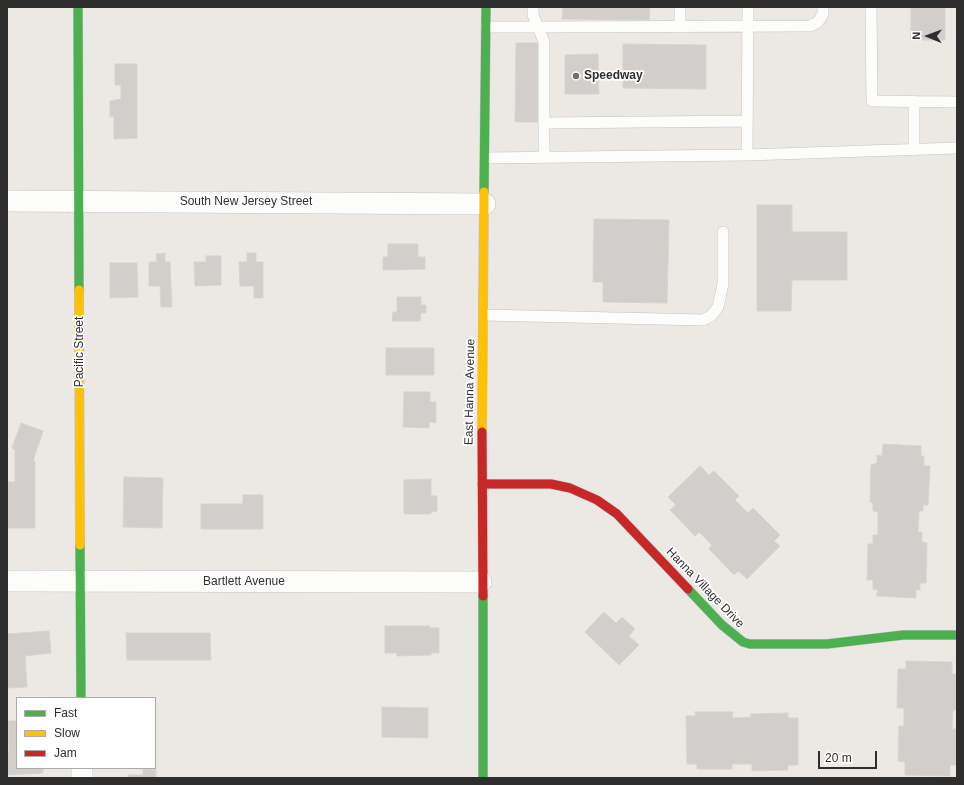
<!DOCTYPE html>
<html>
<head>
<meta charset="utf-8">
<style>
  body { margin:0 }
  #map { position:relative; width:964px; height:785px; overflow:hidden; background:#ece8e4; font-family:Arial,sans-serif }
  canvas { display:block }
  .frame { position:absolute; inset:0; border:8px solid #2e2e2e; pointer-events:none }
  .legend { position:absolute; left:16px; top:697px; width:140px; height:72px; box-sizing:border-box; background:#fff; border:1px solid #ababab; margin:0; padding:5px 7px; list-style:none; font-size:12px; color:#2e2e2e }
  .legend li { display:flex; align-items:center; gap:8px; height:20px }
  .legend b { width:20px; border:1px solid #ababab }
  .north { position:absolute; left:908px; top:16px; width:40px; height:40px; -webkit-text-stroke:3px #fff; paint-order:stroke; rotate:271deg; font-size:11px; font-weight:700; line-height:16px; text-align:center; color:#2e2e2e }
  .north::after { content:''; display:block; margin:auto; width:14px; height:18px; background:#2e2e2e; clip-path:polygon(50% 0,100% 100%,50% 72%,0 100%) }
  .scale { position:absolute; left:818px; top:751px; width:59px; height:18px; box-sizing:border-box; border:2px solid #2e2e2e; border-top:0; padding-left:5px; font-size:12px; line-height:14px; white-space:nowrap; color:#2e2e2e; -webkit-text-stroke:3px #fff; paint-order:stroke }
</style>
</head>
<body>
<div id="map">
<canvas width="964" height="785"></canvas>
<div class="frame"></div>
<ul class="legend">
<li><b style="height:5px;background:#4caf50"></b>Fast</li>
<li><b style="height:5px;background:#ffc107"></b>Slow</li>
<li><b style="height:5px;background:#c62828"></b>Jam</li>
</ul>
<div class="north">N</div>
<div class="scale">20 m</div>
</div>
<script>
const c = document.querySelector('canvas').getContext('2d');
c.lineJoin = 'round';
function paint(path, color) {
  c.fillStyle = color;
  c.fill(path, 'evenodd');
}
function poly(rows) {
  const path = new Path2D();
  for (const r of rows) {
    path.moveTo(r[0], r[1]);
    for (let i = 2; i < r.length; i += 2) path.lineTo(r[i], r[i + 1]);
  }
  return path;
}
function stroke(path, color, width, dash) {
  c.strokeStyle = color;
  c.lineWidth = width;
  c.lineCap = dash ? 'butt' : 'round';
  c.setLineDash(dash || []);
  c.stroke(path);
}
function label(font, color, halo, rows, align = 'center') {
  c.font = font + ' Arial,sans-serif';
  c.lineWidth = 3.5;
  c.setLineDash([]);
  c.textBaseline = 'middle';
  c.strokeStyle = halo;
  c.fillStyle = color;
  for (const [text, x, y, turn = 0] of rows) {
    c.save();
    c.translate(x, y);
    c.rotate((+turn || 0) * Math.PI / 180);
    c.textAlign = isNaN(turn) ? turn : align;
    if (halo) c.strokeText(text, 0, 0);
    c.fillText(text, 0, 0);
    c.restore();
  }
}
const building = poly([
  [563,7,650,7,649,20,562,19,563,7],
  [911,7,945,7,945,40,911,40,911,7],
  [516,43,538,43,538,122,515,122,516,43],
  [623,44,706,45,706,89,623,88,623,44],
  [598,54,599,94,565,94,565,55,598,54],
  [115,64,137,64,137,138,114,139,114,116,110,117,110,101,121,99,121,85,115,85,115,64],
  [757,205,792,205,792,232,847,232,847,280,792,280,791,311,757,311,757,205],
  [594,219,669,220,667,303,603,302,603,282,593,282,594,219],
  [388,244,418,244,418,257,425,257,425,269,383,270,383,257,388,257,388,244],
  [165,253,165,262,170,262,172,307,161,307,160,286,149,286,149,262,157,262,156,254,165,253],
  [247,253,256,253,256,262,263,262,263,298,254,298,254,286,240,286,239,262,247,262,247,253],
  [206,256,221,256,221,285,195,286,194,262,206,262,206,256],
  [110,263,137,263,138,297,110,298,110,263],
  [397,297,421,297,421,305,426,305,426,313,421,313,420,321,392,321,393,312,397,312,397,297],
  [386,348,434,348,434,375,386,375,386,348],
  [404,392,430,392,430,402,436,402,436,423,429,422,429,428,403,427,404,392],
  [21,423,43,431,33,461,35,461,35,528,8,528,8,482,15,482,15,450,12,448,21,423],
  [883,444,921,446,921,456,924,456,924,466,930,466,928,505,923,505,923,511,919,511,918,532,922,532,922,542,927,543,926,583,920,583,920,590,916,589,916,598,876,596,878,590,873,589,873,580,867,580,868,544,873,544,873,535,878,535,878,512,873,511,873,503,870,502,871,465,877,463,877,455,882,456,883,444],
  [700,466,709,475,714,471,739,496,735,500,748,513,753,508,780,535,774,541,780,546,747,579,738,571,734,575,709,549,712,545,699,532,695,536,670,510,676,505,668,497,700,466],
  [124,477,163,478,162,528,123,527,124,477],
  [431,479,431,496,437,496,437,511,431,512,431,514,404,514,404,480,431,479],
  [243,495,263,495,263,529,201,529,201,504,243,504,243,495],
  [604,612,616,623,622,617,635,629,629,636,639,645,619,665,585,632,604,612],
  [385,626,430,626,430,628,439,628,439,653,431,653,431,655,397,656,397,653,385,653,385,626],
  [49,631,51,653,25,656,27,687,7,688,7,634,49,631],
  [126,633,210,633,211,660,127,660,126,633],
  [906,661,952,662,952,674,957,674,957,710,953,710,952,729,957,729,957,765,950,765,950,776,905,775,905,762,898,761,899,726,904,726,904,708,897,708,898,669,906,669,906,661],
  [382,707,428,708,428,738,382,737,382,707],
  [695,712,733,712,732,718,751,717,751,714,788,713,788,718,798,718,798,765,788,765,788,770,752,771,752,764,732,764,732,769,697,769,697,764,687,764,686,716,696,716,695,712],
  [8,721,17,721,17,768,43,768,43,773,7,775,7,753,9,753,8,721],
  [143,769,156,770,156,778,128,778,128,775,143,775,143,769]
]);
paint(building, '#d1cecb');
stroke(building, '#d7d4d0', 1);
const lane = poly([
  [533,7,533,15,538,27,810,26,818,22,823,14,823,7],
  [680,7,680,27],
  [871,7,872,101,957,102],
  [486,27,538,27,544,42,544,158],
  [914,101,914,150],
  [545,123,747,121],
  [747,155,748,7],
  [485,158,747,155,957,148],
  [484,315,703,320,711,316,718,307,723,284,723,232]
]);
const street = poly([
  [7,201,485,204],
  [7,581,481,582],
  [82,768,82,778]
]);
const fast = poly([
  [78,7,79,290],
  [484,192,486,7],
  [80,545,81,698],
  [688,589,722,625,743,642,750,644,827,644,903,635,957,635],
  [483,596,483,778]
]);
const slow = poly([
  [79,290,80,545],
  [482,432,484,192]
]);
const jam = poly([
  [482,432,483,596],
  [482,484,551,484,570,488,597,500,617,514,688,589]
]);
stroke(lane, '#c5c4c5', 12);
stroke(street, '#c5c4c5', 22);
stroke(fast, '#c5c4c5', 10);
stroke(slow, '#c5c4c5', 10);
stroke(jam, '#c5c4c5', 10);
stroke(lane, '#fcfcfb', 11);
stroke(street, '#fcfcfb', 21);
stroke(fast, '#4caf50', 9);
stroke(slow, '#ffc107', 9);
stroke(jam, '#c62828', 9);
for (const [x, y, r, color] of [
  [576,76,4,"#706f6e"]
]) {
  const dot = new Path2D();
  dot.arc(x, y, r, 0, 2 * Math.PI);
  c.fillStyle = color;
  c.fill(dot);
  stroke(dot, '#fff', 1.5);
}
label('bold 12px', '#2e2e2e', '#fff', [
  ["Speedway",584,76]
], 'left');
label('12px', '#2e2e2e', '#fff', [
  ["South New Jersey Street",246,202],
  ["Pacific Street",80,352,-90],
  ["East Hanna Avenue",470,392,-89],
  ["Bartlett Avenue",244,582],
  ["Hanna Village Drive",705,588,46]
]);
</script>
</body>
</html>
